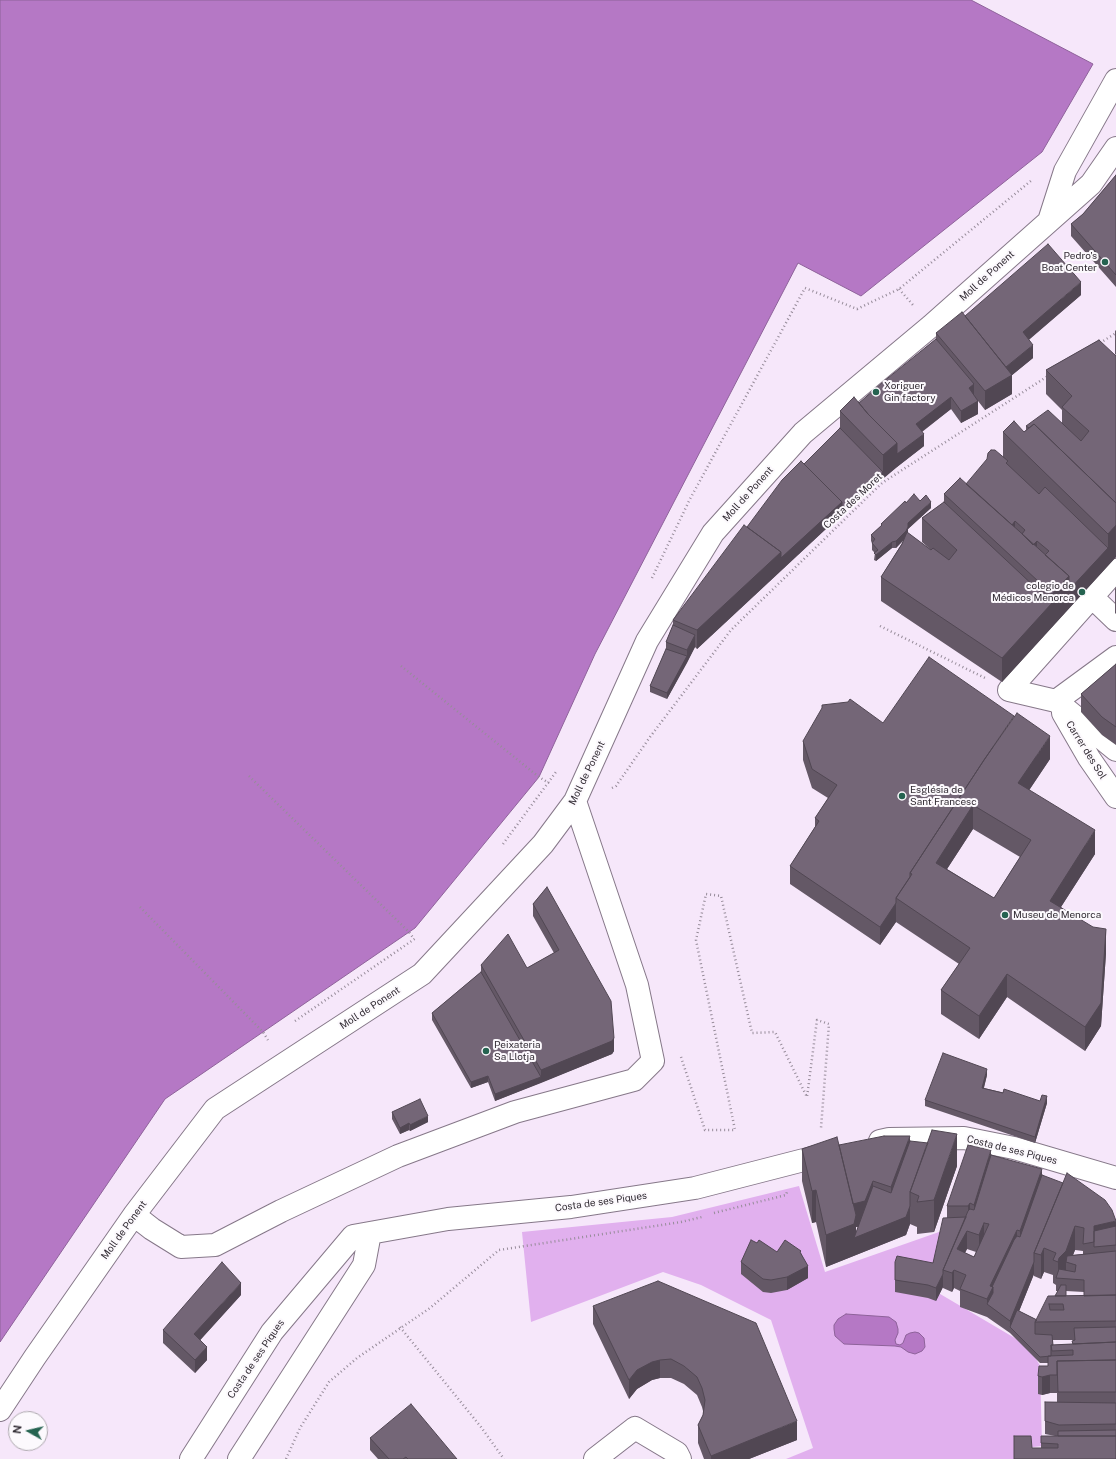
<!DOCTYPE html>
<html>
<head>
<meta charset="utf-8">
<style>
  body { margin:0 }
  #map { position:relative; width:1116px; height:1459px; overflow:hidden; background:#f6e7fa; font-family:"Public Sans",sans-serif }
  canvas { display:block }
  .north { position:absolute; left:8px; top:1411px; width:40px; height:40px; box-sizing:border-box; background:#fcf9fd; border:1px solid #aca7ad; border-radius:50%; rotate:278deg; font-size:11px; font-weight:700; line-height:16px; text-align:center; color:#332d35 }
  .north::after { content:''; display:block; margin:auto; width:14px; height:18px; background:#256350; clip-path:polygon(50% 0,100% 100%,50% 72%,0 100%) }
</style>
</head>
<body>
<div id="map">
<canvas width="1116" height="1459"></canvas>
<div class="north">N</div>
</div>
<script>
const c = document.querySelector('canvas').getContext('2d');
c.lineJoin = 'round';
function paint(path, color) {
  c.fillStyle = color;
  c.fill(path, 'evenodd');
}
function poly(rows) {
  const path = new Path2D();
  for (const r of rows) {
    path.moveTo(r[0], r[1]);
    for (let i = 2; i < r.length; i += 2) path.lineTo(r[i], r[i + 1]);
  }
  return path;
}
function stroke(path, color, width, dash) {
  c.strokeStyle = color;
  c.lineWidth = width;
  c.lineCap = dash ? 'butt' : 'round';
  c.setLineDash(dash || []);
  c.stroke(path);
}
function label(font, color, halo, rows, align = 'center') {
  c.font = font + ' "Public Sans",sans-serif';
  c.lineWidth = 4;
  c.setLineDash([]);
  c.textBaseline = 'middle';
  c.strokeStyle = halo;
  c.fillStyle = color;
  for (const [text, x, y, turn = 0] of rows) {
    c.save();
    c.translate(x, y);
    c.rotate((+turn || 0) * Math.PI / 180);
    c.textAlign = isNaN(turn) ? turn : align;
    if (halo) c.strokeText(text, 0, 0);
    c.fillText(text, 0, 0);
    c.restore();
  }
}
paint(poly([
  [799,1186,825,1272,976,1219,930,1288,1030,1347,1040,1366,1042,1446,1016,1449,1015,1459,786,1459,813,1448,771,1320,701,1285,663,1272,531,1322,522,1232,672,1217]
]), '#e1b0ee');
const water = poly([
  [0,0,971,0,1093,64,1042,152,861,296,798,263,595,654,539,777,415,928,165,1099,0,1342,0,0],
  [846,1314,889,1317,896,1322,898,1329,898,1333,895,1340,896,1344,900,1345,903,1343,906,1335,910,1333,915,1332,919,1333,924,1338,925,1347,922,1351,915,1354,908,1352,901,1347,895,1346,844,1344,835,1336,834,1329,834,1325,838,1319,846,1314]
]);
paint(water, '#b578c5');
stroke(water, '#8e629a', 1);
const minor = poly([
  [1049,221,1065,171,1116,80],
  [1116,570,1009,690,1056,701,1116,750],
  [1092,597,1116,620],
  [1056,701,1116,657],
  [1063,713,1089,758,1116,797],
  [880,1141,889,1139,964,1138,1014,1148,1116,1178],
  [134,1215,152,1229,181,1247,215,1245,281,1211,398,1156,515,1112,634,1080,653,1061,637,985,575,801],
  [0,1410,35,1357,134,1215,215,1109,422,974,543,844,575,801,647,641,713,533,803,433,931,326,1091,184,1116,148],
  [191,1459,272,1332,353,1236,448,1219,571,1207,695,1188,831,1153],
  [239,1459,364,1265,370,1233],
  [595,1459,635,1428,677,1453,680,1459]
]);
stroke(minor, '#867889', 24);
stroke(poly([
  [899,289,913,305],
  [1100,343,1116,333],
  [652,578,690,499,805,288,857,309,899,289,1032,180],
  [880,626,985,678],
  [401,666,539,777,549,783],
  [249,776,409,932,414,939],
  [612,788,616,786,650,737,731,630,882,483,1048,376],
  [503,844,556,772],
  [140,907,263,1032,268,1040],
  [295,1021,416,938],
  [681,1057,705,1130,735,1130,696,940,706,894,721,896,752,1033,775,1032,807,1097,817,1020,829,1024,821,1128],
  [714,1213,786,1195,787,1192],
  [400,1327,481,1427,504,1459],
  [286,1459,300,1428,329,1382,357,1358,430,1308,499,1250,681,1222,702,1217]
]), '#978c9a', 2.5, [1, 3]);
stroke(minor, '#fff', 22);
paint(poly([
  [1116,175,1116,287,1071,236,1071,224,1083,214],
  [1081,295,1028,340,1033,358,1012,375,1012,394,985,410,978,401,978,414,961,423,951,409,922,432,924,446,897,467,883,478,842,514,697,649,695,647,667,699,650,692,650,686,666,649,666,642,673,625,673,620,747,527,804,464,840,428,840,411,859,403,936,339,936,333,965,316],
  [1116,330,1116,355,1115,354,1115,331],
  [1099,340,1116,557,1002,682,881,601,881,577,904,540,896,548,892,548,876,561,874,560,875,553,872,550,872,543,871,541,871,535,881,526,881,524,906,503,920,501,931,508,908,529,908,533,931,550,922,542,922,518,944,502,944,494,966,484,1003,457,1003,432,1024,432,1026,430,1026,426,1062,423,1062,410,1046,394,1046,370],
  [1116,587,1116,614,1115,613,1115,589],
  [1116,664,1116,745,1102,735,1081,712,1081,694],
  [883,723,1050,759,1029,790,1095,854,1061,907,1106,953,1101,1026,1085,1051,1007,997,979,1039,941,1014,941,990,959,964,896,922,880,945,790,884,790,866,815,827,815,818,828,798,812,788,803,760,803,741],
  [973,829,1020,857,994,898,947,869],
  [547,887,614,1051,612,1054,495,1101,488,1082,471,1088,432,1020,432,1013,481,972,481,965,527,968,554,953,533,916,533,904],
  [987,1075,984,1088,1047,1103,1035,1143,925,1106,925,1100],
  [392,1112,428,1122,410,1131,409,1130,400,1134,392,1119],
  [910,1141,957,1166,934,1232,917,1234,917,1227,910,1224,906,1235,826,1267,816,1222,812,1223,802,1181,802,1149,839,1145],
  [856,1227,858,1227,856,1233],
  [991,1155,1042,1175,1116,1226,1116,1459,1032,1448,1041,1448,1041,1436,1055,1436,1045,1434,1045,1402,1057,1402,1057,1393,1050,1393,1042,1395,1038,1394,1038,1376,1048,1366,1048,1363,1040,1363,1010,1333,987,1317,960,1307,960,1291,954,1288,952,1292,943,1288,943,1287,936,1301,928,1298,895,1292,895,1262,933,1263,947,1218,947,1206],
  [967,1249,976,1252,974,1257,965,1253],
  [1075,1250,1083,1251,1083,1254,1073,1255],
  [1044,1272,1053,1275,1053,1283,1056,1285,1056,1291,1058,1291,1055,1296,1037,1320,1019,1311,1034,1274,1034,1276,1041,1279],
  [1066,1291,1084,1292,1084,1296,1066,1296],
  [1053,1340,1074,1340,1072,1344,1053,1345],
  [777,1252,801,1253,808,1278,787,1290,771,1293,763,1292,741,1274,741,1262],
  [241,1295,200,1340,207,1360,195,1373,163,1343,163,1330],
  [593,1306,797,1440,749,1459,704,1459,698,1443,698,1425,703,1415,703,1411,702,1407,697,1395,684,1384,671,1378,660,1378,652,1380,637,1389,629,1399,593,1324],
  [370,1438,457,1459,378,1459,370,1450]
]), '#645866');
paint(poly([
  [1081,282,1081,295,1023,345,1023,332],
  [1033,345,1033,358,1011,376,1012,375,1012,394,985,410,985,391,1003,370],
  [974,384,974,397,969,388],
  [951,397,951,409,916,436,916,424],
  [978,401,978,414,961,423,961,411],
  [924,434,924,446,897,467,897,454],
  [897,443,897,467,842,514,842,508,883,472,883,455],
  [842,502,842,514,697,649,697,630,781,552],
  [931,502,931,508,908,529,908,523],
  [1015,521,1015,539,1005,532],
  [1116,525,1116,557,1002,682,1002,658,1052,603,1052,594,1069,576,1108,548,1108,534],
  [908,527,908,534,906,537,896,548,896,541],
  [1037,541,1037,559,1027,552],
  [892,542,892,548,876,561,876,555],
  [695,635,695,647,687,663,687,650],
  [687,656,687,663,667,699,667,693],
  [1050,736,1050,759,1018,807,1018,783],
  [973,805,973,829,936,886,936,863],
  [1095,830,1095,854,1050,924,1050,901],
  [896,903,896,922,880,945,880,927],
  [1106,929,1106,953,1101,1026,1085,1051,1085,1027],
  [1007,974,1007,997,979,1039,979,1016],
  [614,1038,614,1051,612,1054,541,1083,541,1070],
  [987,1069,987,1075,982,1094,982,1088],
  [488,1076,488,1082,471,1088,471,1082],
  [541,1077,541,1083,495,1101,495,1094],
  [1047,1096,1047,1103,1035,1143,1035,1137],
  [428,1116,428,1122,410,1131,410,1125],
  [409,1123,409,1130,400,1134,400,1128],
  [957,1134,957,1166,934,1232,934,1200],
  [910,1136,910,1159,891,1211,891,1187],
  [991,1150,991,1173,974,1228,974,1205],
  [1042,1169,1042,1188,1020,1249,1020,1231],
  [873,1181,873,1204,865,1225,856,1227,856,1237,910,1206,910,1224,906,1235,826,1267,826,1235,851,1205],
  [816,1190,816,1222,812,1223,812,1191],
  [970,1203,970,1227,967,1231,967,1249,957,1267,949,1272,968,1217,968,1206],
  [1116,1221,1116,1245,1094,1232,1094,1226],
  [984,1223,984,1241,979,1253,979,1235],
  [1075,1226,1075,1250,1070,1263,1066,1262,1066,1274,1058,1278,1058,1262,1059,1258],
  [1017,1230,1017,1248,987,1304,987,1299,990,1286],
  [1044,1248,1044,1272,1041,1279,1041,1255],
  [1034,1262,1034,1274,1012,1329,1010,1327,1010,1321],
  [808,1266,808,1278,787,1290,787,1277],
  [954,1270,954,1288,952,1292,952,1273],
  [943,1274,943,1287,936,1301,936,1288],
  [241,1283,241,1295,194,1347,194,1334],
  [207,1347,207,1360,195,1373,195,1360],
  [660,1360,660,1378,652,1380,637,1389,629,1399,629,1380,637,1370,652,1362],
  [1050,1375,1050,1393,1042,1395,1042,1377],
  [797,1421,797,1440,749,1459,711,1459,711,1456]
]), '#514753');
const building = poly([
  [1116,175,1116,275,1071,224,1083,214,1116,175],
  [1048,244,1081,282,1023,332,1033,345,1006,367,965,316,1048,244],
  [962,312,1012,375,985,391,936,333,962,312],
  [936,339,974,384,969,388,978,401,961,411,951,397,916,424,924,434,897,454,897,443,868,414,859,403,883,382,936,339],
  [1099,340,1116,356,1116,503,1034,424,1029,428,1026,426,1048,410,1081,441,1089,431,1062,407,1072,396,1046,370,1099,340],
  [854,397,868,414,897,443,883,455,840,411,854,397],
  [1014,421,1024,432,1034,424,1116,503,1116,525,1108,534,1003,432,1014,421],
  [840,428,883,472,842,508,842,502,804,464,840,428],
  [991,450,995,450,1008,461,1006,463,1039,494,1045,487,1108,548,1069,590,1069,576,1045,555,1049,551,1037,541,1033,545,1022,534,1025,530,1015,521,1012,525,966,484,987,459,988,453,991,450],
  [801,461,842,502,781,558,781,552,747,527,782,480,801,461],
  [960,478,1069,576,1052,594,944,494,960,478],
  [914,494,920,501,926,495,931,502,908,523,908,527,906,531,896,541,892,542,876,555,874,553,878,550,872,543,875,539,871,535,882,525,881,524,905,501,906,503,914,494],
  [944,502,1052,603,1002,658,881,577,902,544,907,532,931,550,933,548,949,560,957,550,922,518,944,502],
  [744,525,781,552,697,630,673,620,744,525],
  [673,625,695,635,687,650,666,642,673,625],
  [666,649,687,656,667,693,650,686,666,649],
  [929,657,1014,716,984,760,910,873,910,877,896,898,896,903,880,927,790,866,819,821,815,818,837,785,812,769,803,741,822,708,822,705,848,702,850,699,883,723,929,657],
  [1116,664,1116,727,1102,717,1081,694,1116,664],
  [1017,713,1050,736,1018,783,1095,830,1050,901,1093,927,1106,929,1101,1003,1085,1027,1007,974,979,1016,941,990,970,948,896,898,912,874,910,873,984,760,1017,713],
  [973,805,1031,840,994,898,936,863,973,805],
  [547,887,611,1001,614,1038,612,1041,541,1070,481,965,508,934,527,968,559,950,533,904,547,887],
  [481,972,541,1077,495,1094,488,1076,471,1082,432,1013,481,972],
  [943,1053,987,1069,982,1088,1003,1093,1004,1089,1040,1101,1042,1095,1047,1096,1035,1137,925,1100,943,1053],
  [420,1099,428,1116,410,1125,409,1123,400,1128,392,1112,420,1099],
  [932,1130,957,1134,934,1200,917,1202,919,1196,910,1192,932,1130],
  [884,1136,910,1136,891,1187,873,1181,865,1201,853,1204,839,1145,884,1136],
  [837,1137,856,1215,854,1224,826,1235,816,1190,812,1191,802,1149,837,1137],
  [910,1141,928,1143,910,1192,910,1206,906,1217,854,1238,873,1186,891,1193,910,1141],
  [968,1145,991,1150,974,1205,970,1203,968,1206,947,1206,968,1145],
  [991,1155,1042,1169,1020,1231,1017,1230,990,1286,993,1287,987,1299,960,1289,966,1275,954,1270,952,1273,943,1270,968,1211,970,1209,974,1210,991,1155],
  [984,1223,989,1224,974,1257,957,1249,967,1231,979,1235,984,1223],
  [1067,1173,1105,1200,1112,1210,1116,1221,1094,1226,1094,1242,1083,1244,1084,1228,1075,1226,1066,1251,1059,1258,1058,1262,1053,1260,1056,1253,1044,1248,1041,1255,1034,1253,1067,1173],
  [1042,1175,1063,1183,1034,1253,1034,1262,1010,1321,987,1304,993,1293,993,1287,992,1287,1014,1240,1017,1236,1020,1237,1042,1175],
  [966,1217,943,1270,943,1274,936,1288,928,1285,895,1280,895,1262,897,1256,933,1263,943,1218,966,1217],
  [1116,1226,1116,1245,1094,1247,1094,1231,1116,1226],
  [751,1240,757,1243,759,1240,777,1252,785,1240,801,1251,800,1252,808,1266,787,1277,771,1280,763,1279,741,1262,751,1240],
  [1116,1251,1116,1295,1084,1296,1084,1280,1056,1278,1059,1269,1075,1272,1076,1265,1066,1262,1067,1256,1116,1251],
  [222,1262,241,1283,194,1334,207,1347,195,1360,163,1330,222,1262],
  [658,1281,756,1323,797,1421,711,1456,698,1425,703,1415,705,1400,702,1388,697,1377,684,1366,671,1359,660,1360,652,1362,637,1370,629,1380,593,1306,658,1281],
  [1061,1285,1066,1285,1066,1296,1055,1296,1061,1285],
  [1116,1295,1116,1321,1035,1322,1048,1296,1116,1295],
  [1049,1304,1063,1304,1064,1310,1050,1310,1049,1304],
  [1017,1310,1037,1320,1035,1322,1035,1334,1052,1335,1053,1345,1051,1345,1051,1356,1040,1357,1010,1327,1017,1310],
  [1116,1327,1116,1342,1073,1344,1072,1341,1075,1340,1074,1328,1116,1327],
  [1116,1342,1116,1360,1057,1361,1057,1375,1050,1375,1042,1377,1038,1376,1039,1366,1048,1366,1048,1356,1073,1355,1073,1350,1052,1351,1051,1345,1116,1342],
  [1116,1360,1116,1392,1058,1392,1057,1361,1116,1360],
  [1045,1402,1116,1403,1116,1424,1059,1425,1045,1421,1045,1402],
  [411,1404,457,1459,408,1459,406,1457,403,1459,389,1459,370,1438,411,1404],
  [1116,1430,1116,1436,1058,1436,1058,1431,1116,1430],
  [1014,1436,1031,1436,1032,1448,1058,1448,1058,1444,1041,1443,1041,1436,1116,1436,1116,1459,1014,1459,1014,1436]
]);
paint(building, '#746677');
stroke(building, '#514753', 1);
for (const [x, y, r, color] of [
  [1105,262,4,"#256350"],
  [876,392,4,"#256350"],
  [1082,592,4,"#256350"],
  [902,796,4,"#256350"],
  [1005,915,4,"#256350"],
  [486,1051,4,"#256350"]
]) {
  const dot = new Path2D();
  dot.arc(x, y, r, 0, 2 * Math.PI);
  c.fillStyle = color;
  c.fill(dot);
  stroke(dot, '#fcf9fd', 1.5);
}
label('10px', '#332d35', '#fcf9fd', [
  ["Pedro's",1097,256,"right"],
  ["Boat Center",1097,268,"right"],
  ["Xoriguer",884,386],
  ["Gin factory",884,398],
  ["colegio de",1074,586,"right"],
  ["Médicos Menorca",1074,598,"right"],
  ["Església de",910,790],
  ["Sant Francesc",910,802],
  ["Museu de Menorca",1013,915],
  ["Peixateria",494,1045],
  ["Sa Llotja",494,1057]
], 'left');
label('10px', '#332d35', '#fcf9fd', [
  ["Moll de Ponent",987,276,-42],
  ["Moll de Ponent",748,494,-48],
  ["Costa des Moret",853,501,-43],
  ["Carrer des Sol",1086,750,58],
  ["Moll de Ponent",587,773,-64],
  ["Moll de Ponent",370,1008,-33],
  ["Costa de ses Piques",1012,1150,14],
  ["Costa de ses Piques",601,1202,-8],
  ["Moll de Ponent",124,1230,-54],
  ["Costa de ses Piques",256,1359,-56]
]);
</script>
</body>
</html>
